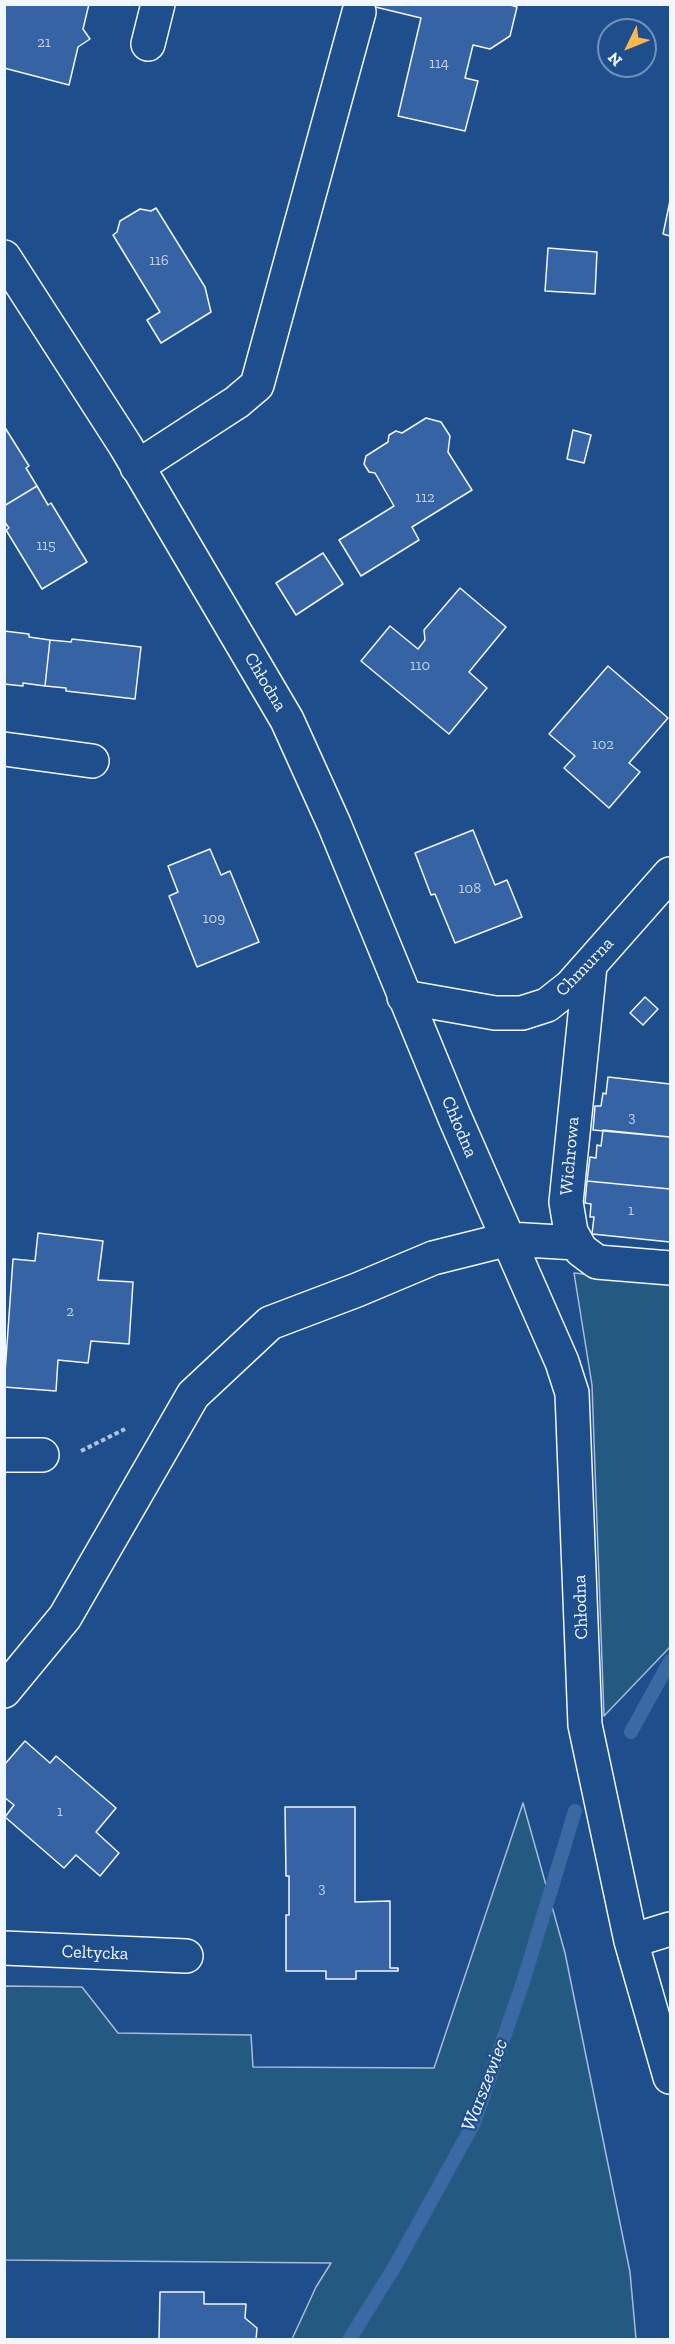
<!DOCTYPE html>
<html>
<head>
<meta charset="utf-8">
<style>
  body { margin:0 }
  #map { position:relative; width:675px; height:2344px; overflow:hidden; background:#1f4e8c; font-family:"Zilla Slab",serif }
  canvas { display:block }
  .frame { position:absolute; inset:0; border:6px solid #f2f6ff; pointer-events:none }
  .north { position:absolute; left:597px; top:18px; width:60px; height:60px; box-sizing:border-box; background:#1f4e8c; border:2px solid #7391ba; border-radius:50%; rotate:227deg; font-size:16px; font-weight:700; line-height:24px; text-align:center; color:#f2f6ff }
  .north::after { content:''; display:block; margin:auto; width:21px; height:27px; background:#ffb74d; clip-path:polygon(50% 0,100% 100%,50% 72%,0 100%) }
</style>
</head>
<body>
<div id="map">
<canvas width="675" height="2344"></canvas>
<div class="frame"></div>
<div class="north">N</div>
</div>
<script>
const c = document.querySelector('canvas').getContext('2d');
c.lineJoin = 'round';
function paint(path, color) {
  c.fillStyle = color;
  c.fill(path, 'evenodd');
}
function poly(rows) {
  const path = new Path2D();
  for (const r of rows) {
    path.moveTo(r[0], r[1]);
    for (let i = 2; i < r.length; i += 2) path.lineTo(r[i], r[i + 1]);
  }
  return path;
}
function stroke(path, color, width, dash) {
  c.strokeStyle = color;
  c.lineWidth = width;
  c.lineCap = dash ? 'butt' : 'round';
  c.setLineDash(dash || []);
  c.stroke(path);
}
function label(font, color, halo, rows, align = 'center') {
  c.font = font + ' "Zilla Slab",serif';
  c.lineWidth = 4.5;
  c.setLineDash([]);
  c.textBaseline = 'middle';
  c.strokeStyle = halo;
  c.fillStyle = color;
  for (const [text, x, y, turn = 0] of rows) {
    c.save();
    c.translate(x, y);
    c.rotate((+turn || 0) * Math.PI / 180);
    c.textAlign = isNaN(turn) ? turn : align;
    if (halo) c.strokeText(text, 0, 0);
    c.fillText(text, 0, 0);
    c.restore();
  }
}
const green = poly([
  [574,1273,670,1283,670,1647,604,1716,592,1385,574,1273],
  [523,1803,565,1953,630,2272,636,2339,292,2339,316,2287,331,2263,5,2260,5,1986,82,1987,118,2033,251,2035,253,2067,434,2068,523,1803]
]);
paint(green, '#245a82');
stroke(green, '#a8bbd7', 1.5);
stroke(poly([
  [631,1732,670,1661],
  [349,2340,395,2266,474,2123,523,1982,575,1811]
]), '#3b69a3', 14);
const building = poly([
  [4,4,89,4,83,29,90,39,78,47,69,85,4,68,4,4],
  [363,4,507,4,517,7,510,36,490,49,473,45,465,78,478,81,465,131,398,116,421,18,363,4],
  [670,201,670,236,663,234,670,201],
  [156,208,205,287,211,312,161,343,147,320,160,312,113,235,117,232,120,221,140,209,151,211,156,208],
  [548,248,597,252,595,294,545,291,548,248],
  [426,418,441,422,450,436,448,452,472,490,412,527,419,540,361,576,339,540,394,506,375,473,369,472,364,464,366,456,388,442,389,435,396,431,402,433,426,418],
  [4,426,29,466,26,468,37,486,4,506,4,426],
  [573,430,591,435,584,463,567,459,573,430],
  [37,486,48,505,51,503,87,562,42,589,6,530,9,528,4,521,4,506,37,486],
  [323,553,343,584,296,615,276,583,323,553],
  [460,588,506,627,469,672,487,688,449,734,361,661,390,626,418,649,425,640,424,630,460,588],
  [4,631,29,634,29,637,50,640,45,686,23,683,23,686,4,684,4,631],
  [72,639,141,647,135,699,66,691,66,688,45,686,50,640,71,642,72,639],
  [608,666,668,718,629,763,640,772,609,808,564,768,575,756,549,734,608,666],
  [473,830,495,885,507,880,522,917,455,943,435,894,431,895,415,853,473,830],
  [210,849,221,875,230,871,259,942,197,967,169,896,178,892,168,866,210,849],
  [645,997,658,1009,643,1025,630,1013,645,997],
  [608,1077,670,1084,670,1137,593,1130,595,1106,601,1106,603,1093,606,1094,608,1077],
  [603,1130,670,1137,670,1189,587,1181,590,1157,596,1158,597,1145,601,1146,603,1130],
  [587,1181,670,1189,670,1242,592,1234,594,1217,590,1217,591,1204,585,1203,587,1181],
  [38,1233,103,1241,98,1280,133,1282,129,1344,91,1341,88,1363,58,1360,56,1391,4,1387,13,1259,35,1261,38,1233],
  [25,1741,50,1763,56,1756,116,1808,96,1832,119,1853,100,1876,76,1855,64,1868,5,1817,14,1805,4,1797,4,1765,25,1741],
  [285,1807,355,1807,355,1902,390,1901,390,1968,398,1968,398,1971,356,1971,356,1979,326,1979,326,1971,286,1971,286,1915,289,1915,289,1876,286,1876,285,1807],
  [160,2292,204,2292,204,2304,246,2304,245,2318,257,2328,256,2340,159,2340,160,2292]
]);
paint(building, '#3563a3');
stroke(building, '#f2f6ff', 1.5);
const minor = poly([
  [148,44,158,4],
  [4,257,125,445,287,720,334,824,455,1118,562,1362,572,1393,585,1725,631,1941,670,2077],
  [137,467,237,402,257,385,359,12],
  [4,749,92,761],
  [590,966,566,1202,571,1232,581,1250,597,1262,670,1268],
  [404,997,495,1013,522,1013,547,1005,571,986,670,874],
  [4,1455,42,1455],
  [4,1691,65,1617,193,1395,270,1323,357,1290,433,1258,509,1239,576,1243],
  [631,1941,670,1929],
  [4,1948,186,1956]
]);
stroke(minor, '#f2f6ff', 36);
stroke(poly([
  [81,1451,125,1429]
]), '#b3c4dc', 4, [4.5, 3]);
stroke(minor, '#1f4e8c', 33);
label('15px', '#c3d1e8', null, [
  ["21",44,43],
  ["114",439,64],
  ["116",159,261],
  ["112",425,498],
  ["115",46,546],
  ["110",420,666],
  ["102",603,745],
  ["108",470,889],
  ["109",214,919],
  ["3",632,1118],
  ["1",631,1211],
  ["2",70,1312],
  ["1",60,1812],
  ["3",322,1889]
]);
label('18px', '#f2f6ff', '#1f4e8c', [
  ["Chłodna",265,682,59],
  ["Chmurna",585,967,-46],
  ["Chłodna",459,1127,67],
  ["Wichrowa",570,1156,-85],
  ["Chłodna",581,1607,-92],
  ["Celtycka",95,1953,2]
]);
label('italic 20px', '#f2f6ff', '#1f4e8c', [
  ["Warszewiec",485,2085,-69]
]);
</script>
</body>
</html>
